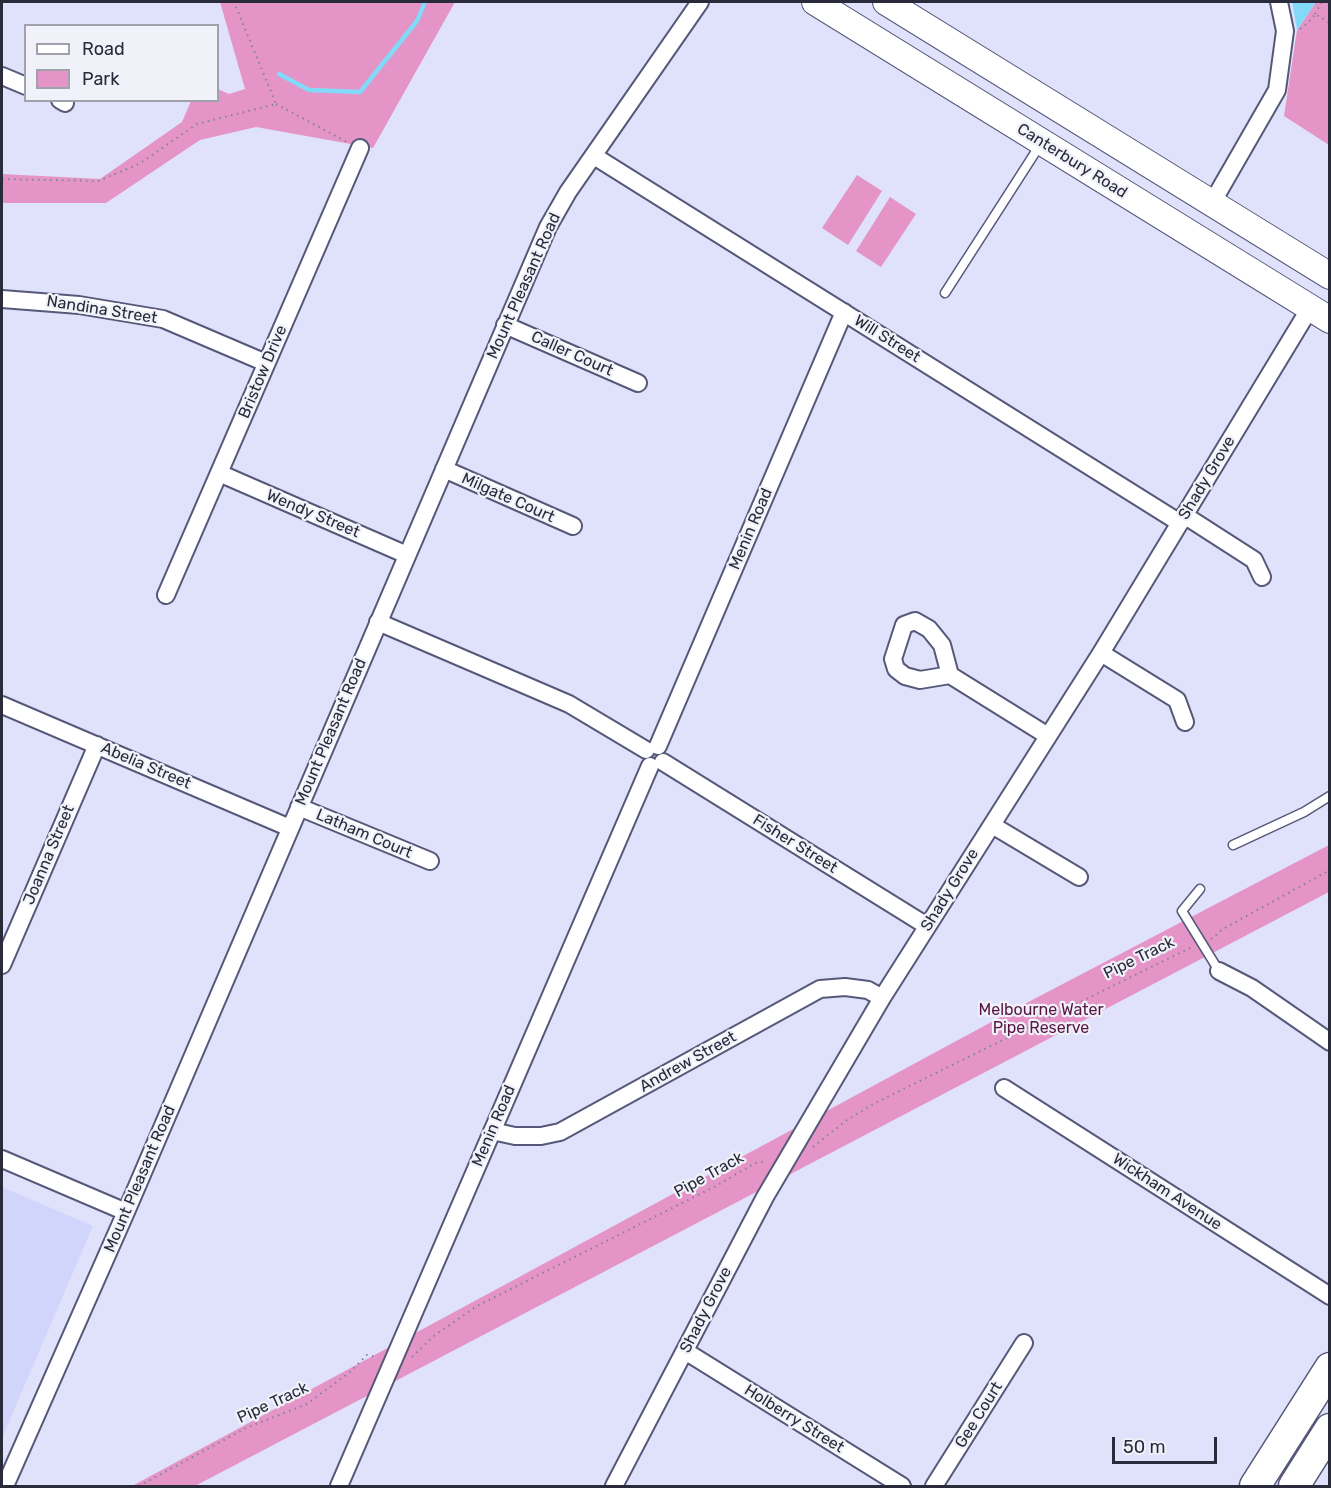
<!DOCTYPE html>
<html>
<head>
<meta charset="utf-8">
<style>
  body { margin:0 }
  #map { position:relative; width:1331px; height:1488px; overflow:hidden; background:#e0e2fb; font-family:Rubik,sans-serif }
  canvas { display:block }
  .frame { position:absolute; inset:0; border:3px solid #292a3a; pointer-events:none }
  .legend { position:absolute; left:24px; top:24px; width:195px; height:78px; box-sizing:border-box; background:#f0f1f9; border:2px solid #a0a1ad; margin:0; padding:8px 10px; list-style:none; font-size:18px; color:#292a3a }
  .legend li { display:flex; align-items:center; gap:12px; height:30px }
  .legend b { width:30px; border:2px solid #a0a1ad }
  .scale { position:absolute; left:1112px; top:1437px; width:105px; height:27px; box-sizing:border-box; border:3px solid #292a3a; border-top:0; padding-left:8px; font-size:18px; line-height:21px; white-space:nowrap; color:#292a3a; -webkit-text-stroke:4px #f0f1f9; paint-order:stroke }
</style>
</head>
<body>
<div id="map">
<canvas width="1331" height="1488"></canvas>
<div class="frame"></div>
<ul class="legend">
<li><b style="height:8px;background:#fff"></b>Road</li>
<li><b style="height:16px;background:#e494c6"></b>Park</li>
</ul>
<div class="scale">50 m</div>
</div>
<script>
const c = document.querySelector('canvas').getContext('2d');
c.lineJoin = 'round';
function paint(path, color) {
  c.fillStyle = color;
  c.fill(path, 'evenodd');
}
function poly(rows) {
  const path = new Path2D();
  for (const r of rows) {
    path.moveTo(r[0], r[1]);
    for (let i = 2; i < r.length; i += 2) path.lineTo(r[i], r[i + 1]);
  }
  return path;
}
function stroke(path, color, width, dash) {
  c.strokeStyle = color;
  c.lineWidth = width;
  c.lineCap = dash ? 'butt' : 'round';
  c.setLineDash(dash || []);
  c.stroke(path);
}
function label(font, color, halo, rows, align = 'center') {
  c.font = font + ' Rubik,sans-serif';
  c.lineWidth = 4.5;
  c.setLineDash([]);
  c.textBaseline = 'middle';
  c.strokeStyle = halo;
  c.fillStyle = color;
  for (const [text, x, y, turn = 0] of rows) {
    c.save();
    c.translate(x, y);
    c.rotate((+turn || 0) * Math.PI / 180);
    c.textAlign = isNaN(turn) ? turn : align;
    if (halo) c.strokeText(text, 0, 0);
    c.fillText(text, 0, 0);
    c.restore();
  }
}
paint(poly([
  [2,1187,93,1226,2,1438]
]), '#d2d5fb');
paint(poly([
  [220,2,455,2,373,148,256,127,200,140,106,203,2,203,2,174,100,179,182,122,191,101,218,100,218,89,229,94,245,89],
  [1316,2,1329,2,1329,145,1284,116,1297,30],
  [857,175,882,191,848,245,822,228],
  [890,197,916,214,881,267,856,251],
  [1329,845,1329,892,195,1486,132,1486,1034,999]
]), '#e494c6');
paint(poly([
  [1292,2,1316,2,1297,30]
]), '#83daf8');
stroke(poly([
  [279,74,309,90,360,92,417,21,425,2]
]), '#83daf8', 4.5);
const lane = poly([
  [945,293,1040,145],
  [1233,845,1304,812,1330,796],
  [1200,889,1182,911,1219,971]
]);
const street = poly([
  [2,76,26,86],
  [60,100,65,103],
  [594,156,1180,523],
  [1212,203,1277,90,1285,31,1279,2],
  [2,299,79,305,163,319,266,363],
  [505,325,638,383],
  [444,469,573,526],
  [219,473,407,555],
  [1184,515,1254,560,1262,577],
  [166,595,360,148],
  [378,622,569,704,646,750],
  [1101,653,1177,700,1185,722],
  [950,675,942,645,929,629,915,621,904,625,893,659,896,669,905,676,920,680,950,675,1048,736],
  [2,705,290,828],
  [658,746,844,312],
  [663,762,927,926],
  [299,807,430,861],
  [992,825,1079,877],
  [2,965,97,745],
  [1219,971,1252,988,1330,1042],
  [1004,1088,1330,1296],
  [492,1131,515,1136,541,1136,560,1132,820,989,845,987,868,990,882,998],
  [2,1159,126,1212],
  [685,1351,902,1486],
  [5,1486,126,1212,548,227,568,192,700,2],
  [339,1486,650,766],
  [614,1486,765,1197,882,998,1101,653,1310,308],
  [934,1486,1024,1343]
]);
const primary = poly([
  [815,2,1330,320],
  [886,2,1330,276]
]);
const highway = poly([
  [1255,1486,1330,1368],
  [1294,1486,1330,1429]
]);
stroke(lane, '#56587a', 11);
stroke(street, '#56587a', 20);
stroke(primary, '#56587a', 28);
stroke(highway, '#56587a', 33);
stroke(poly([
  [1315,14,1322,2],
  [1300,29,1308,23,1315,14,1330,23],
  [276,104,347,142],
  [2,179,98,181,139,164,197,124,276,104,234,2],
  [1211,939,1223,929,1330,870],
  [813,1147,847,1120,875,1103,1192,947],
  [412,1357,435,1335,477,1306,716,1186,755,1163,767,1161],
  [139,1486,246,1428,307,1404,350,1372,367,1355,377,1357]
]), '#818397', 2, [1.5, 4.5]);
stroke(lane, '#fff', 8);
stroke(street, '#fff', 16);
stroke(primary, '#fff', 26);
stroke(highway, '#fff', 30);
label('16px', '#292a3a', '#f0f1f9', [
  ["Canterbury Road",1072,161,32],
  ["Mount Pleasant Road",524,286,-66],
  ["Nandina Street",102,310,9],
  ["Will Street",887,339,32],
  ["Caller Court",572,354,24],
  ["Bristow Drive",263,372,-67],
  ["Shady Grove",1207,478,-59],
  ["Milgate Court",508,498,24],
  ["Wendy Street",313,514,23],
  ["Menin Road",751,529,-67],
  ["Mount Pleasant Road",331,732,-67],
  ["Abelia Street",146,766,23],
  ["Latham Court",364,834,23],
  ["Fisher Street",795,844,32],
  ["Joanna Street",49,855,-67],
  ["Shady Grove",950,890,-58],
  ["Pipe Track",1139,958,-26],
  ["Andrew Street",688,1062,-29],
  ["Menin Road",494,1126,-67],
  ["Pipe Track",709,1175,-29],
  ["Mount Pleasant Road",140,1179,-67],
  ["Wickham Avenue",1167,1192,33],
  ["Shady Grove",706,1310,-63],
  ["Pipe Track",273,1403,-25],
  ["Gee Court",979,1415,-58],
  ["Holberry Street",794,1419,32]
]);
label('16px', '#581544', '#f0f1f9', [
  ["Melbourne Water",1041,1010],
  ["Pipe Reserve",1041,1028]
]);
</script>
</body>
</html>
